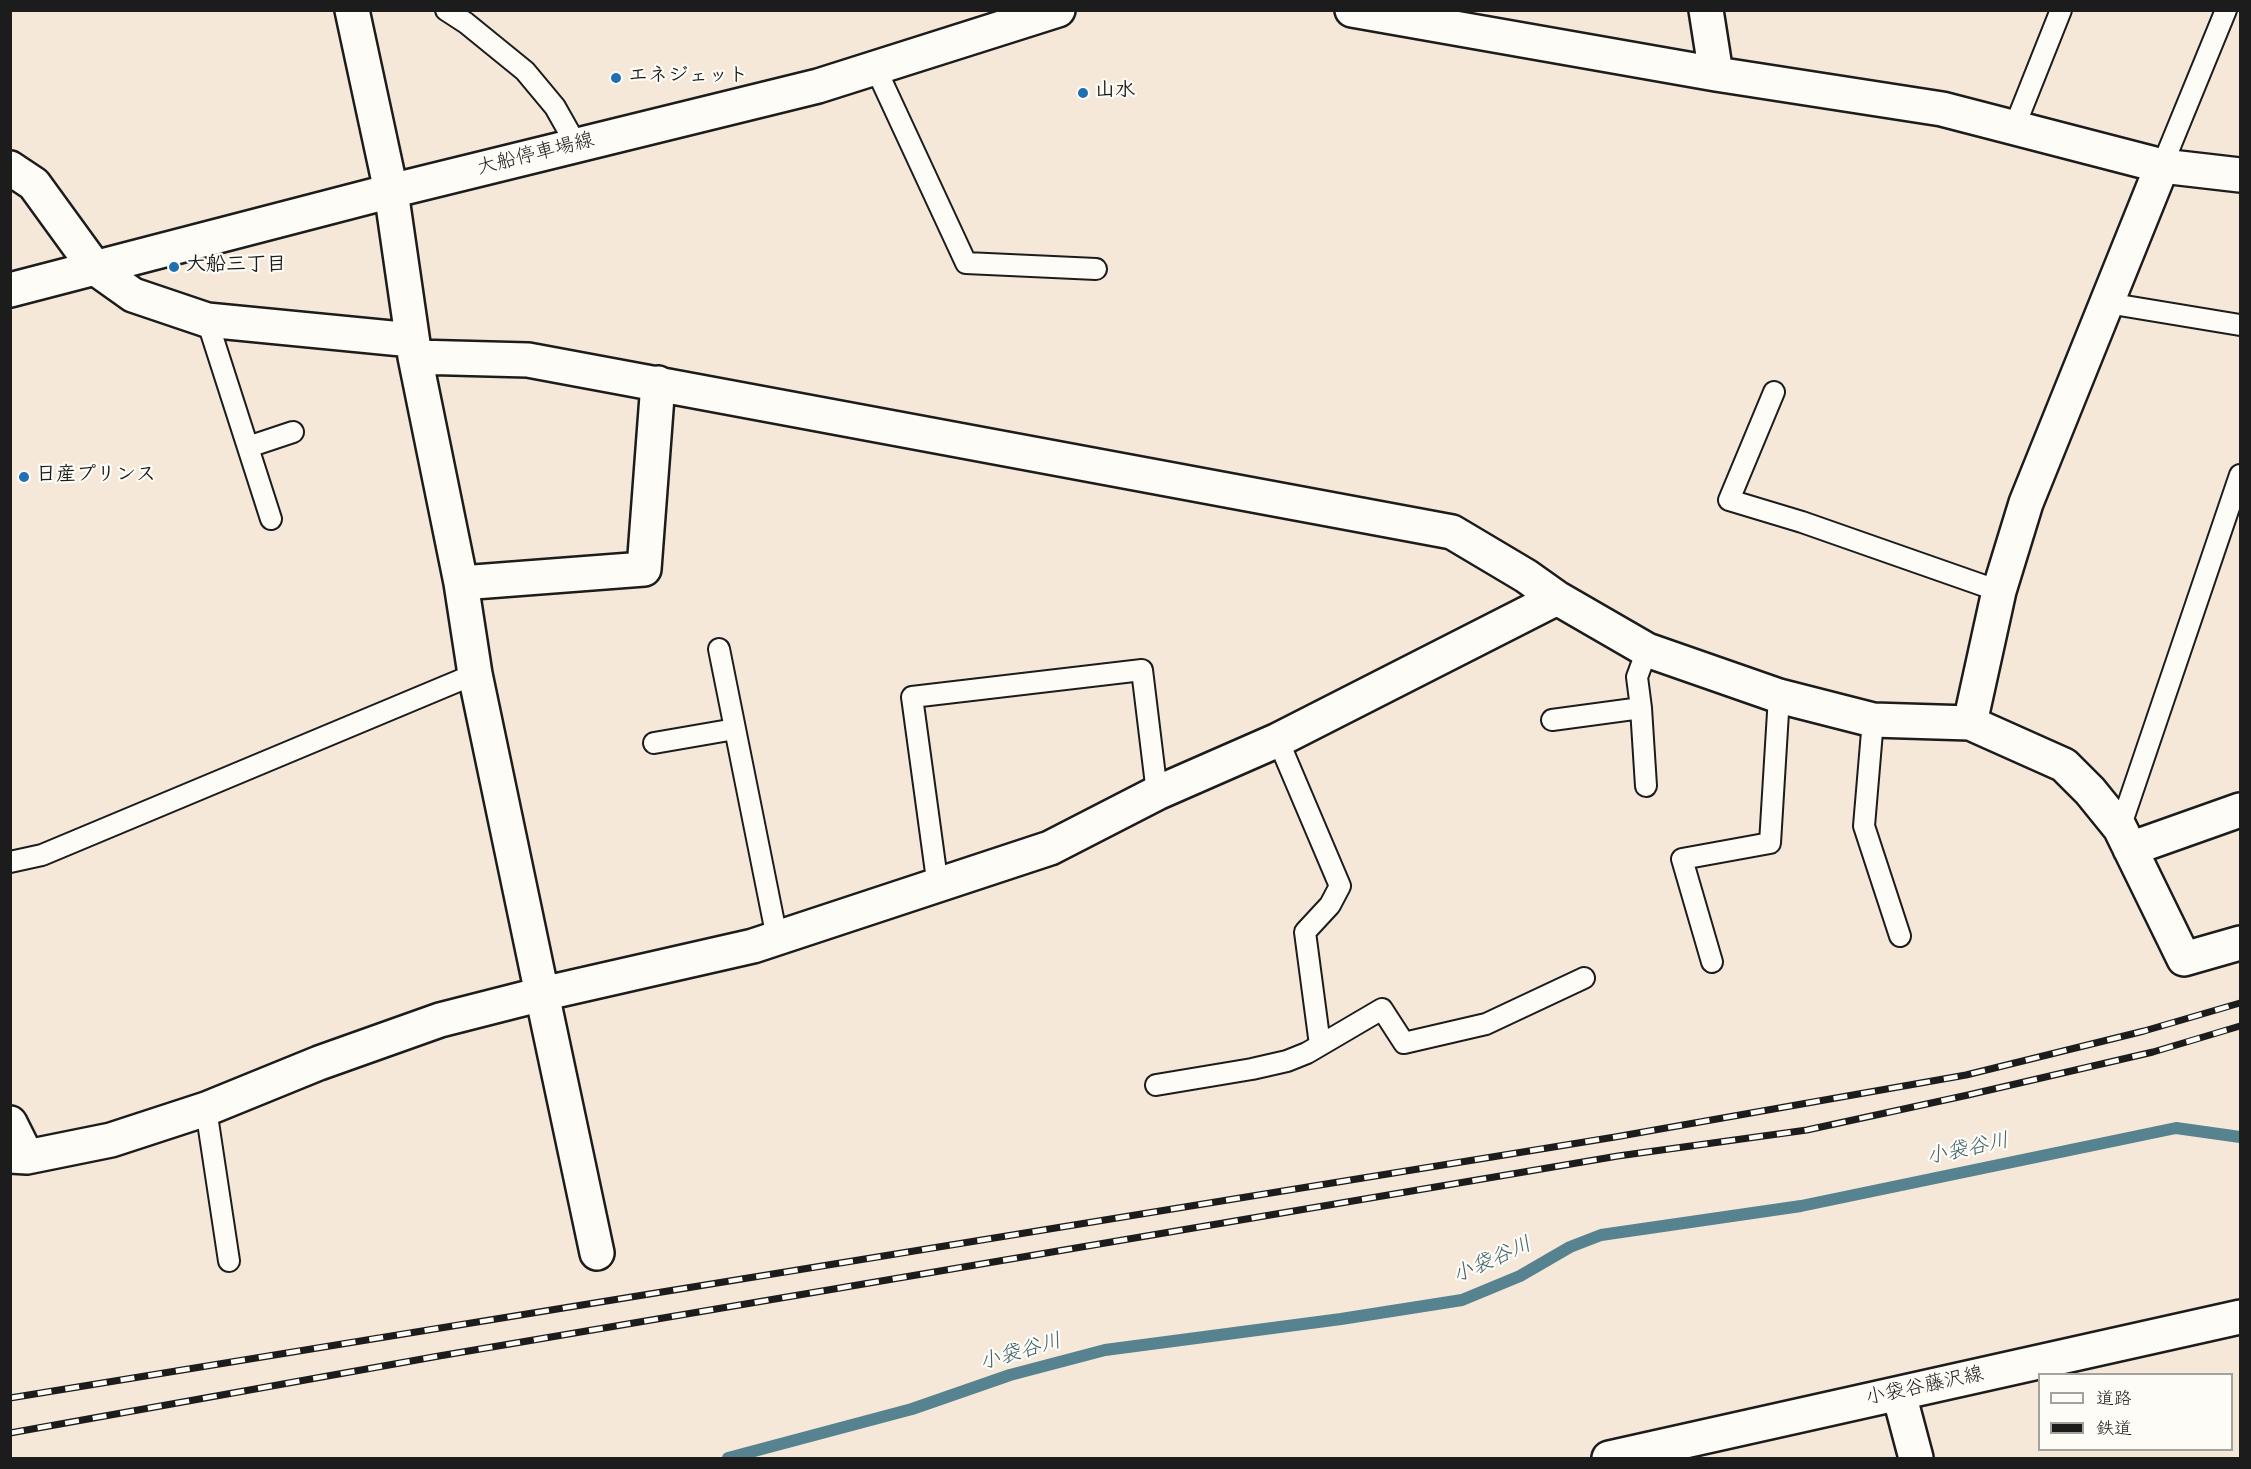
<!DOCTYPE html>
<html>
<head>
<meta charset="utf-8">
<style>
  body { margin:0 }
  #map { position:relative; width:2251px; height:1469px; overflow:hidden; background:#f5e8d9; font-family:"Indie Flower","Klee One",sans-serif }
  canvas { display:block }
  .frame { position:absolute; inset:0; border:12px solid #1c1c1c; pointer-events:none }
  .legend { position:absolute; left:2038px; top:1373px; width:195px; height:78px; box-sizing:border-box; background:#fdfcf7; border:2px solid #a3a29f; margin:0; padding:8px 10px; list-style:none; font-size:18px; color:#1c1c1c }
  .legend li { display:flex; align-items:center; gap:12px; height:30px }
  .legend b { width:30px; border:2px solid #a3a29f }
</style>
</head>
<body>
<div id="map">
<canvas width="2251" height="1469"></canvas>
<div class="frame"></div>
<ul class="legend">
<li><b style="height:8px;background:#fdfcf7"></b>道路</li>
<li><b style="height:8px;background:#1c1c1c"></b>鉄道</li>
</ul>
</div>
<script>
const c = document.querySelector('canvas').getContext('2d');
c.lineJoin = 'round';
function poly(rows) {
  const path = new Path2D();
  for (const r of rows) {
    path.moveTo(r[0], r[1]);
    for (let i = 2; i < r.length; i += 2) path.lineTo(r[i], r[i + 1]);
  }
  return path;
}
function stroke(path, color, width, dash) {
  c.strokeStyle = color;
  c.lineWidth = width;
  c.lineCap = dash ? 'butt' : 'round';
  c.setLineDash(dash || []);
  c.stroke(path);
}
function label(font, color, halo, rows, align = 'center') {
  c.font = font + ' "Indie Flower","Klee One",sans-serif';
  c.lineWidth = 4.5;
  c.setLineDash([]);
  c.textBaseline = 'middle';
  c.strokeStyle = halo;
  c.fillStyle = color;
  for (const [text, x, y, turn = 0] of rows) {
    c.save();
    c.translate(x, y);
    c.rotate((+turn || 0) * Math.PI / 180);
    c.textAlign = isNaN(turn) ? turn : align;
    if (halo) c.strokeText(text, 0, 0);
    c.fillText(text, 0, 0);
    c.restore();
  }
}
stroke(poly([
  [728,1458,912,1409,1010,1375,1105,1350,1341,1319,1462,1300,1520,1276,1570,1247,1601,1235,1801,1206,2176,1128,2240,1137]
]), '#56838f', 12);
const lane = poly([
  [446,10,466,23,525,71,555,107,577,146],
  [876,69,966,263,1096,269],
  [2014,128,2061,10],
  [2162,166,2226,10],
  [2107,303,2240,325],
  [207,320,271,519],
  [1774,392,1729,500,1802,522,1999,591],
  [248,447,293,432],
  [719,649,777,938],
  [1552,720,1641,708],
  [1873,720,1864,826,1900,936],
  [1278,740,1340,886,1330,905,1305,932,1320,1045],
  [654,743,735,729],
  [1646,786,1641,708,1637,677,1647,650],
  [2120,828,2240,475],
  [10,862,42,855,475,674],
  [938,887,912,697,1142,670,1157,793],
  [1712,962,1682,859,1770,843,1779,696],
  [1156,1085,1252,1069,1287,1061,1307,1053,1382,1009,1404,1043,1486,1024,1584,978],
  [206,1109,229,1261]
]);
const street = poly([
  [1352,10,1716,74,1942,109,2162,166,2240,175],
  [1706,10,1716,74],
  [10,168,34,184,95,268,133,295,207,320,412,340],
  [391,191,415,357,461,583,475,674,542,994,753,946,1050,848,1157,793,1278,740,1557,598,1647,650,1779,696,1873,720,1970,723,2064,765,2090,791,2120,828,2184,959,2240,943],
  [415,357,528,360,1452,532,1526,576,1557,598],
  [461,583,644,569,658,383],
  [1970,723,1999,591,2026,503,2162,166],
  [2130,849,2240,810],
  [10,1123,27,1157],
  [10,1156,27,1157,111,1140,206,1109,319,1063,440,1020,542,994,597,1253],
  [1899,1394,1916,1458]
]);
const secondary = poly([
  [352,10,391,191],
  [10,290,391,191,818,86,1058,10],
  [1609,1458,2240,1317]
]);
stroke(lane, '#1c1c1c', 24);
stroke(street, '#1c1c1c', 38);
stroke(secondary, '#1c1c1c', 38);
stroke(lane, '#fdfcf7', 20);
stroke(street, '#fdfcf7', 33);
stroke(secondary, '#fdfcf7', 33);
const rail = poly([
  [10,1398,1615,1137,1966,1075,2144,1031,2240,1003],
  [10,1433,439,1356,1618,1156,1807,1130,1968,1095,2153,1052,2240,1026]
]);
stroke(rail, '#1c1c1c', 7);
stroke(rail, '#fdfcf7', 4.5, [14]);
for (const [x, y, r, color] of [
  [616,78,6,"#1f6fb2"],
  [1083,93,6,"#1f6fb2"],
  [174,267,6,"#1f6fb2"],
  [24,477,6,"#1f6fb2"]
]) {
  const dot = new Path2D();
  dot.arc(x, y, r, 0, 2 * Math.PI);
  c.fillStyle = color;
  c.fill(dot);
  stroke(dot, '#fdfcf7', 2);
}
label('bold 20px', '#1c1c1c', '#fdfcf7', [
  ["エネジェット",628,78],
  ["山水",1095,93],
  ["大船三丁目",186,267],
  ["日産プリンス",36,477]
], 'left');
label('20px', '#1c1c1c', '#fdfcf7', [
  ["大船停車場線",536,156,-14],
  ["小袋谷藤沢線",1925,1388,-12]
]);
label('italic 21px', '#426168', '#fdfcf7', [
  ["小袋谷川",1968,1151,-12],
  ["小袋谷川",1493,1262,-24],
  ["小袋谷川",1021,1354,-16]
]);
</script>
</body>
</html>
